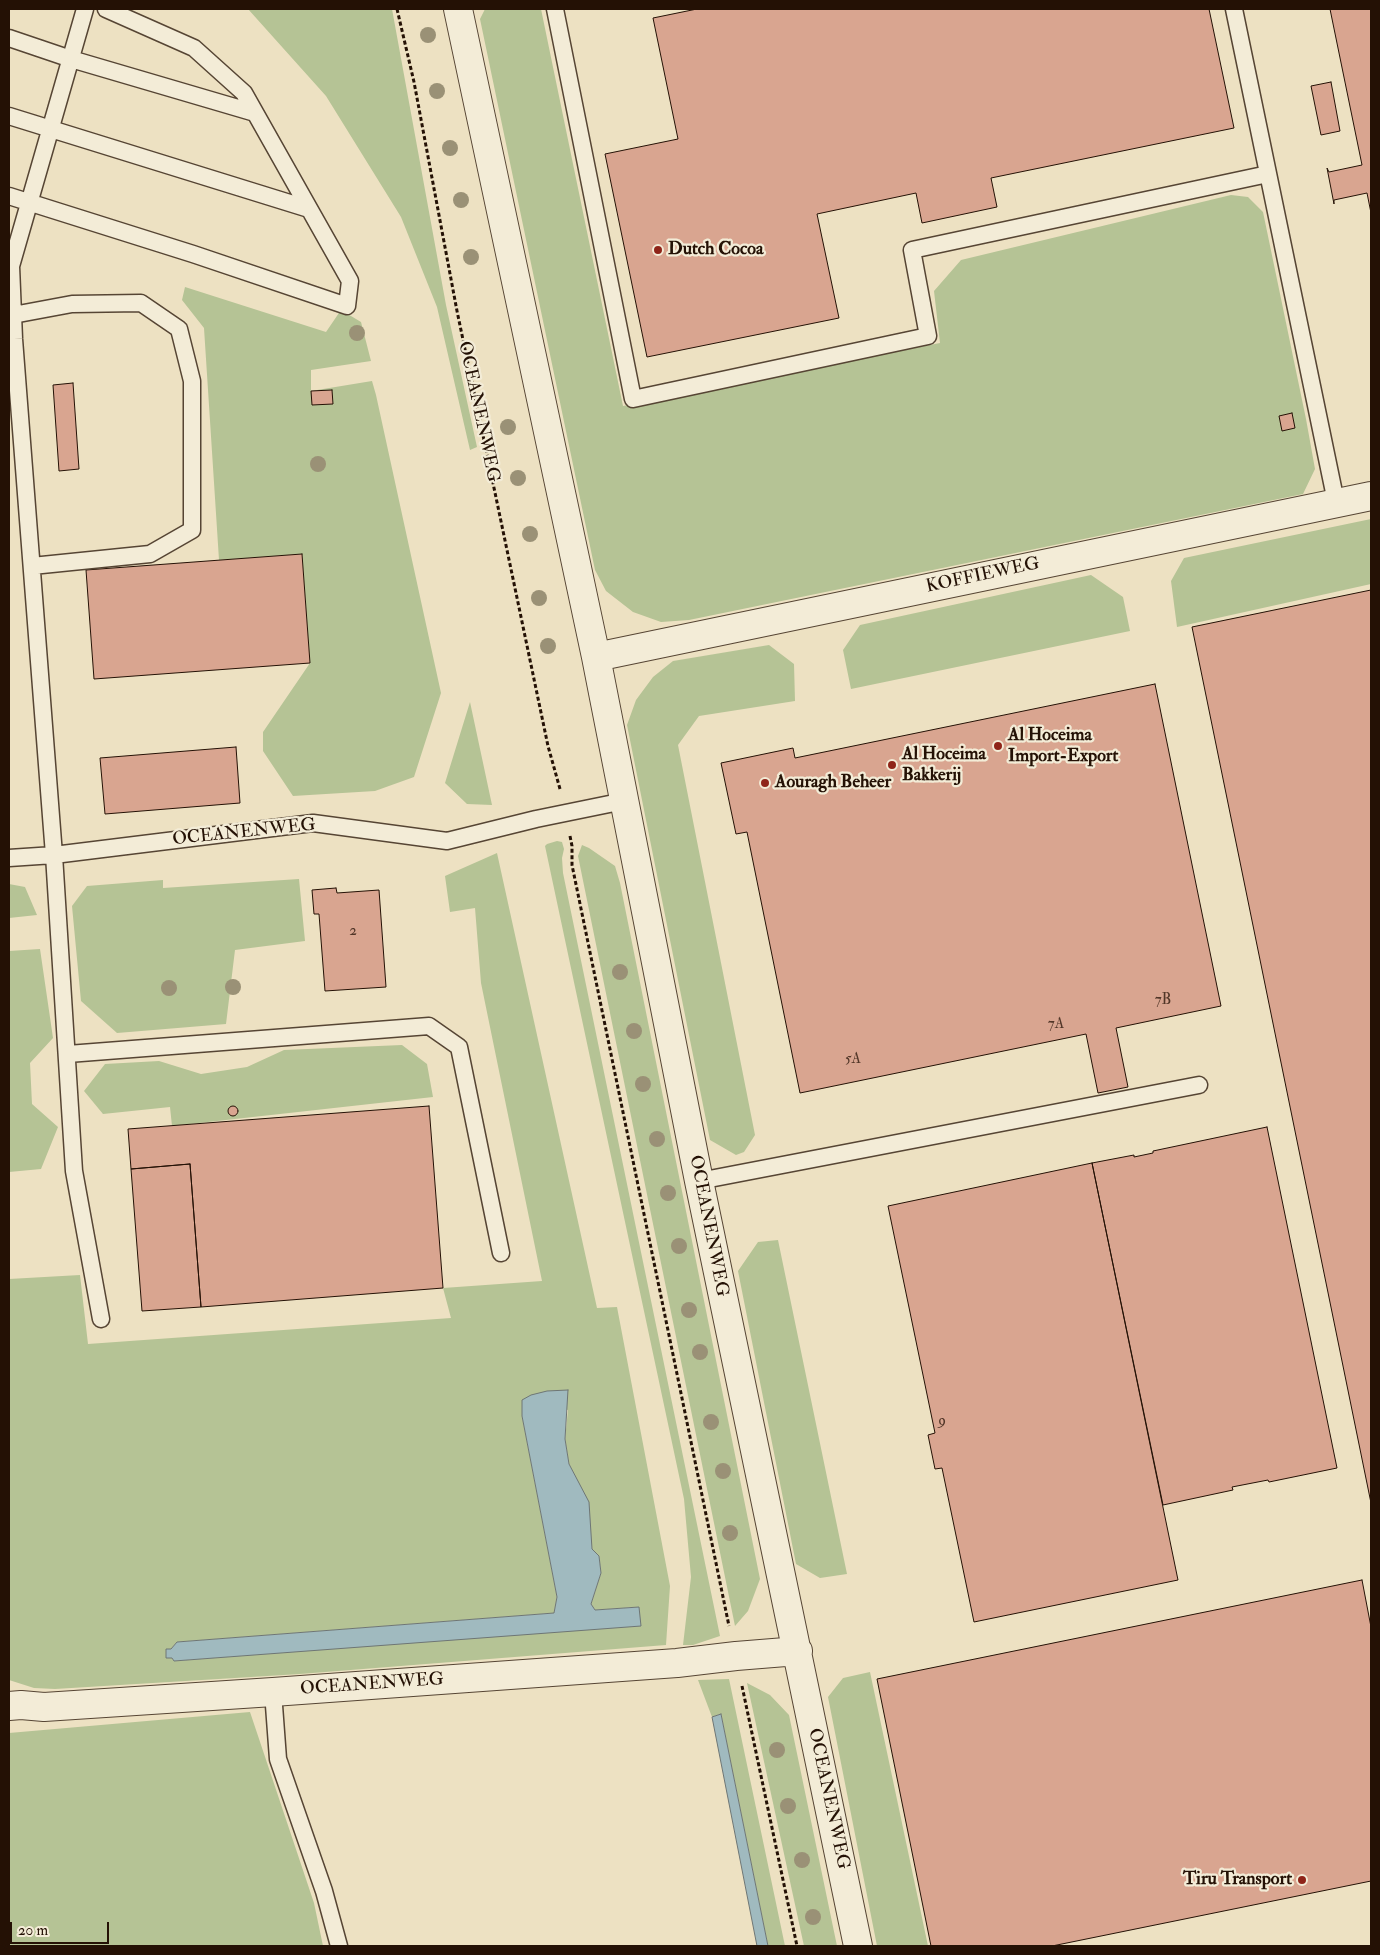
<!DOCTYPE html>
<html>
<head>
<meta charset="utf-8">
<style>
  body { margin:0 }
  #map { position:relative; width:1380px; height:1955px; overflow:hidden; background:#ede1c2; font-family:"IM FELL Double Pica",serif }
  canvas { display:block }
  .frame { position:absolute; inset:0; border:10px solid #241105; pointer-events:none }
  .scale { position:absolute; left:10px; top:1922px; width:99px; height:22px; box-sizing:border-box; border:2px solid #241105; border-top:0; padding-left:6px; font-size:15px; line-height:18px; white-space:nowrap; color:#241105; -webkit-text-stroke:4px #f3ecd7; paint-order:stroke }
</style>
</head>
<body>
<div id="map">
<canvas width="1380" height="1955"></canvas>
<div class="frame"></div>
<div class="scale">20 m</div>
</div>
<script>
const c = document.querySelector('canvas').getContext('2d');
c.lineJoin = 'round';
function paint(path, color) {
  c.fillStyle = color;
  c.fill(path, 'evenodd');
}
function poly(rows) {
  const path = new Path2D();
  for (const r of rows) {
    if (r.length === 3) {
      path.moveTo(r[0] + r[2], r[1]);
      path.arc(r[0], r[1], r[2], 0, 2 * Math.PI);
      continue;
    }
    path.moveTo(r[0], r[1]);
    for (let i = 2; i < r.length; i += 2) path.lineTo(r[i], r[i + 1]);
  }
  return path;
}
function stroke(path, color, width, dash) {
  c.strokeStyle = color;
  c.lineWidth = width;
  c.lineCap = dash ? 'butt' : 'round';
  c.setLineDash(dash || []);
  c.stroke(path);
}
function label(font, color, halo, rows, align = 'center') {
  c.font = font + ' "IM FELL Double Pica",serif';
  c.lineWidth = 4.5;
  c.setLineDash([]);
  c.textBaseline = 'middle';
  c.strokeStyle = halo;
  c.fillStyle = color;
  for (const [text, x, y, turn = 0] of rows) {
    c.save();
    c.translate(x, y);
    c.rotate((+turn || 0) * Math.PI / 180);
    c.textAlign = isNaN(turn) ? turn : align;
    if (halo) c.strokeText(text, 0, 0);
    c.fillText(text, 0, 0);
    c.restore();
  }
}
paint(poly([
  [248,9,392,9,446,305,477,447,470,450,437,307,401,217,326,96],
  [485,9,541,9,623,406,940,343,934,291,961,260,1231,195,1248,197,1263,212,1306,419,1315,469,1303,494,689,620,661,622,633,612,606,591,595,570,480,19],
  [185,287,326,332,341,310,361,322,371,361,311,370,311,391,372,381,376,395,441,693,414,777,375,791,293,796,263,751,263,732,310,663,302,554,219,560,204,328,182,300],
  [1371,519,1371,584,1177,627,1171,581,1184,558],
  [1091,575,1123,597,1130,631,851,689,843,650,860,625],
  [769,645,794,664,795,701,699,716,678,745,755,1135,744,1152,736,1155,710,1140,627,725,636,700,653,677,673,661],
  [470,702,492,805,467,804,445,783],
  [557,841,562,842,564,849,562,858,563,873,720,1636,693,1645,683,1645,691,1577,684,1499,545,846,547,844],
  [582,845,589,848,615,866,620,883,760,1579,748,1611,735,1626,578,856],
  [497,853,597,1308,617,1307,670,1586,666,1645,300,1674,55,1689,34,1688,9,1680,9,1279,80,1275,88,1344,451,1318,443,1288,542,1281,481,983,475,908,450,912,445,876],
  [522,1401,568,1410,565,1439,569,1464,577,1481,592,1549,599,1556,601,1573,591,1604,595,1610,639,1607,308,1650,174,1661,172,1658,166,1657,166,1649,171,1649,177,1642,554,1613,557,1597,522,1416],
  [299,879,305,941,235,950,226,1024,117,1033,81,1001,72,906,87,886,163,880,163,888],
  [9,884,25,887,37,915,9,918],
  [40,949,53,1038,30,1063,32,1104,58,1127,41,1169,9,1172,9,951],
  [402,1045,427,1064,433,1097,172,1126,170,1107,103,1114,84,1091,105,1064,159,1061,201,1074,247,1067,284,1050],
  [778,1240,847,1574,820,1578,796,1564,738,1271,758,1242],
  [870,1672,928,1946,877,1946,828,1697,843,1678],
  [729,1679,785,1946,768,1946,721,1714,712,1717,698,1680],
  [747,1683,770,1695,789,1715,837,1946,804,1946],
  [250,1712,314,1903,323,1946,9,1946,9,1733]
]), '#b5c395');
const water = poly([
  [568,1390,565,1439,569,1464,589,1502,592,1549,599,1556,601,1573,591,1604,595,1610,639,1607,641,1626,174,1661,172,1658,166,1658,166,1649,171,1649,177,1642,554,1613,557,1597,522,1416,522,1400,531,1395,547,1391,568,1390],
  [721,1714,768,1946,757,1946,712,1717,721,1714]
]);
paint(water, '#a0babf');
stroke(water, '#6e7675', 1);
const building = poly([
  [697,9,1209,9,1234,128,991,178,997,207,922,223,916,193,817,214,839,318,647,357,605,154,678,139,653,18,697,9],
  [1330,9,1371,9,1371,213,1367,193,1334,200,1334,204,1327,168,1329,172,1362,165,1330,9],
  [1331,82,1340,131,1321,135,1311,86,1331,82],
  [73,383,79,469,59,471,53,385,73,383],
  [332,390,333,404,312,405,311,391,332,390],
  [1292,413,1295,428,1282,431,1279,416,1292,413],
  [302,554,310,663,94,679,86,570,302,554],
  [1371,590,1371,1503,1192,627,1371,590],
  [1155,684,1221,1006,1116,1028,1128,1087,1098,1093,1086,1034,800,1093,747,832,736,834,721,763,793,748,795,758,1155,684],
  [236,747,240,803,105,814,100,758,236,747],
  [336,888,337,893,379,890,386,987,325,991,319,914,314,914,312,890,336,888],
  [233,1111,5],
  [429,1106,443,1288,201,1307,190,1164,131,1169,128,1129,429,1106],
  [1267,1127,1337,1468,1269,1482,1268,1480,1232,1487,1233,1490,1163,1505,1092,1163,1134,1155,1134,1157,1153,1153,1153,1151,1267,1127],
  [1092,1163,1178,1580,974,1622,942,1468,935,1469,928,1435,935,1433,888,1206,1092,1163],
  [190,1164,201,1307,142,1311,131,1169,190,1164],
  [1362,1580,1371,1627,1371,1881,1052,1946,931,1946,877,1679,1362,1580]
]);
paint(building, '#d9a590');
stroke(building, '#241105', 1);
const lane = poly([
  [555,9,633,399,928,336,912,250,1268,174],
  [1234,9,1336,502],
  [9,38,71,59,255,113],
  [9,116,309,209],
  [9,196,193,254,347,306,350,281,244,93,194,48,106,9],
  [9,264,11,266,14,339,54,855,74,1171,101,1319],
  [11,266,85,9],
  [13,315,72,304,141,303,179,329,192,381,192,530,150,554,32,566],
  [9,858,54,855,313,823,447,841,536,819,624,801],
  [68,1054,429,1026,459,1047,501,1253],
  [699,1181,1199,1085],
  [273,1692,278,1759,324,1891,339,1946]
]);
const street = poly([
  [458,9,596,657,699,1181,858,1946],
  [596,657,1371,496],
  [9,1706,21,1705,44,1707,273,1692,677,1663,736,1656,798,1651]
]);
stroke(lane, '#564534', 19);
stroke(street, '#564534', 30);
stroke(poly([
  [397,9,414,82,457,311,548,746,560,789],
  [570,836,572,846,572,865,729,1626],
  [742,1686,797,1946]
]), '#241105', 3, [4, 2.5]);
stroke(lane, '#f3ecd7', 16);
stroke(street, '#f3ecd7', 28);
c.fillStyle = '#9a9176';
for (const [x, y] of [
  [428,35],
  [437,91],
  [450,148],
  [461,200],
  [471,257],
  [357,333],
  [508,427],
  [318,464],
  [518,478],
  [530,534],
  [539,598],
  [548,646],
  [620,972],
  [233,987],
  [169,988],
  [634,1031],
  [643,1084],
  [657,1139],
  [668,1193],
  [679,1246],
  [689,1310],
  [700,1352],
  [711,1422],
  [723,1471],
  [730,1533],
  [777,1750],
  [788,1806],
  [802,1860],
  [813,1917]
]) {
  c.beginPath();
  c.arc(x, y, 8, 0, 2 * Math.PI);
  c.fill();
}
for (const [x, y, r, color] of [
  [658,250,5,"#8f2418"],
  [998,746,5,"#8f2418"],
  [892,765,5,"#8f2418"],
  [765,783,5,"#8f2418"],
  [1302,1880,5,"#8f2418"]
]) {
  const dot = new Path2D();
  dot.arc(x, y, r, 0, 2 * Math.PI);
  c.fillStyle = color;
  c.fill(dot);
  stroke(dot, '#f3ecd7', 2);
}
label('15px', '#513628', null, [
  ["2",353,932],
  ["7B",1163,1001],
  ["7A",1056,1025],
  ["5A",853,1060],
  ["9",942,1422]
]);
label('bold 18px', '#241105', '#f3ecd7', [
  ["Dutch Cocoa",668,250],
  ["Al Hoceima",1008,736],
  ["Import-Export",1008,757],
  ["Al Hoceima",902,755],
  ["Bakkerij",902,776],
  ["Aouragh Beheer",775,783],
  ["Tiru Transport",1292,1880,"right"]
], 'left');
label('18px', '#241105', '#f3ecd7', [
  ["OCEANENWEG",478,412,78],
  ["KOFFIEWEG",983,576,-12],
  ["OCEANENWEG",244,833,-6],
  ["OCEANENWEG",708,1226,79],
  ["OCEANENWEG",372,1685,-4],
  ["OCEANENWEG",828,1799,78]
]);
</script>
</body>
</html>
